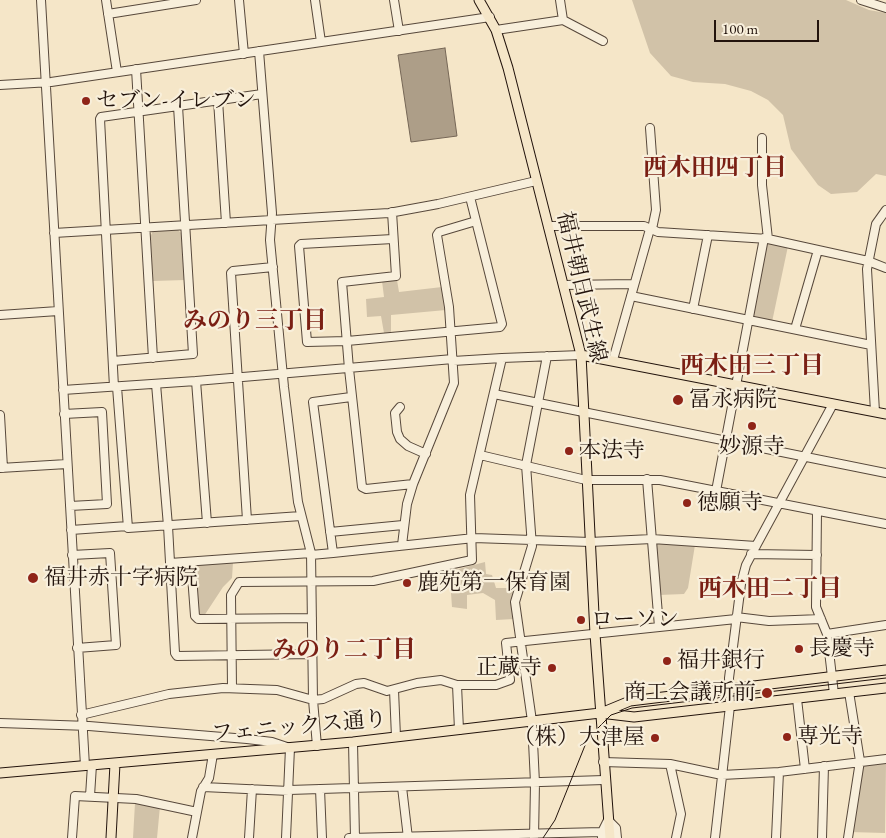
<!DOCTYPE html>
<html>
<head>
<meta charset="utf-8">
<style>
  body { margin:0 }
  #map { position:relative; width:886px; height:838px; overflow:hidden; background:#f5e6c8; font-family:"EB Garamond",serif }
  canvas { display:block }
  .scale { position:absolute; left:714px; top:20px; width:105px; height:22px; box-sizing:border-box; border:2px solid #22130c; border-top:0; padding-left:6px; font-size:15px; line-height:18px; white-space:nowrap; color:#22130c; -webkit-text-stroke:4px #f8efdb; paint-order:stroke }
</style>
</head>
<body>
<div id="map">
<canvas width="886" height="838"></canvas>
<div class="scale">100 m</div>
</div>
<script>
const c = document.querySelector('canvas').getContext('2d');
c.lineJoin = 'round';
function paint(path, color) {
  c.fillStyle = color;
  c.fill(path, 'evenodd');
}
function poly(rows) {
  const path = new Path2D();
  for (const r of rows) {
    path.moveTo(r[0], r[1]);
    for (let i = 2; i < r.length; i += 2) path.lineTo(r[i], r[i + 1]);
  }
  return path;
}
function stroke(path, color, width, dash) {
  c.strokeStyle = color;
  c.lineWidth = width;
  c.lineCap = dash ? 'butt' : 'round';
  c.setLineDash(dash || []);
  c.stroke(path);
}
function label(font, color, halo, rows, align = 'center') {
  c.font = font + ' "EB Garamond","Noto Serif JP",serif';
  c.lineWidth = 4.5;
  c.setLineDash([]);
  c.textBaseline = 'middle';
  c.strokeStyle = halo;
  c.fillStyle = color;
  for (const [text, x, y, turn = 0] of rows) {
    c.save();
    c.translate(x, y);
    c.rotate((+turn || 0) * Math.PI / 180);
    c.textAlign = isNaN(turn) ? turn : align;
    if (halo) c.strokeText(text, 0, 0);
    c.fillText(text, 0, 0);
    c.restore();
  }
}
paint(poly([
  [632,0,846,0,869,10,886,13,886,176,876,174,857,192,831,194,818,185,791,149,783,115,768,100,751,91,725,84,693,82,671,76,650,53],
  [178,230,182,234,185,280,153,281,150,237,153,231],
  [765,241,788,246,772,322,750,318],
  [397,280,399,292,442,287,446,310,391,315,391,334,384,333,381,316,367,317,366,299,384,297,382,281],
  [657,543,695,545,688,588,684,594,659,595,655,547],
  [233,562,232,578,223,587,204,616,200,616,197,613,194,567,198,564],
  [485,562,486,574,492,575,496,588,516,588,514,619,496,620,495,600,483,593,467,595,467,609,452,607,451,593,457,591,455,570],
  [886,763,885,833,849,832,862,765],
  [135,803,160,806,157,838,133,838]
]), '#d1c2a8');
const water = poly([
  [445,48,457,136,411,142,398,55,445,48]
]);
paint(water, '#ad9e88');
stroke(water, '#756656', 1);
const minor = poly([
  [41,0,85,766],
  [106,0,117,72],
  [239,0,244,54],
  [315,0,321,42],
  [394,0,399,31],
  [560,0,563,20],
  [861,0,886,8],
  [108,14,196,0],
  [496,30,563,20,603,41],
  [259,51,272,213,270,240,284,387,298,502,311,553,313,700,317,746],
  [136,69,153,358],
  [0,85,51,82,490,17],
  [218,100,226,223],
  [650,128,656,210,652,229],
  [762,138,762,185,768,239],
  [392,212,396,276,342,282,349,369,362,487,366,489,413,484],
  [548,226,644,226,658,232,768,239,868,261,886,268],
  [54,233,389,213,438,204,536,181],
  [393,239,301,244,299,246,307,342,347,341,500,327,502,324,470,197],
  [563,285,634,284],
  [631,296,871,345],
  [693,309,708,235],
  [0,315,58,311],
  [795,329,818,250],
  [613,360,650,229],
  [113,361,193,354,178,106],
  [453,361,502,358],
  [196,381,207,523],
  [156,384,168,526,175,653,177,656,312,654],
  [114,387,100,119,101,117,262,94],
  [117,387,128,528,301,516],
  [63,390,196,381,453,359],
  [494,394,886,473],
  [400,407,395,413,397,432,400,439,408,446,426,454],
  [875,412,867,269,876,224,886,210],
  [64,414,102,412,107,504,70,506],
  [0,415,3,468],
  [480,455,586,480,660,480,886,524],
  [0,468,67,464],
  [647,479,659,627],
  [716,491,764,238],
  [817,511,816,607,827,634,834,694],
  [247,520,231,273,233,271,273,267],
  [71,530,128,526],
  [330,532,403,525],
  [402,545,407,504,413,484,454,383,449,307,437,235,439,232,476,221],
  [333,553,474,538,590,542,652,539,756,546],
  [751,554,817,555],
  [72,555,110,553,116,645,77,648],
  [311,555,333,553,313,402,351,397],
  [191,562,195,616,198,619,312,618],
  [170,563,311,553],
  [736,617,769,621,821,619],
  [827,634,886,625],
  [457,685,459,730],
  [232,688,231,595,239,582,373,581,472,560,470,495,502,358,581,355],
  [394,690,396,737],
  [797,699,805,769],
  [81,715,169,694,223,688,277,690,313,700,323,699,356,684,364,683,387,691,417,683,441,680,457,685,496,685,510,680,506,643,736,619],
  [0,723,89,726,247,739,272,742,290,748,286,838],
  [353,742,355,838],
  [603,762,670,764,722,775,779,772,886,759],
  [670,764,681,814,676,838],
  [203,787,289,791],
  [402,787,408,838],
  [320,789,322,838],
  [289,790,604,780],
  [90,796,92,765],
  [72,838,75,796,136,799,197,812],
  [192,838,201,791,209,778,213,754],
  [249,838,252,789],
  [349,838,602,832],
  [534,838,535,783,532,721,515,602,532,546,526,465,547,356],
  [602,838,602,832,608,820,616,828,617,838],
  [715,838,730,706,729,678,741,584,746,565,756,546,833,404],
  [776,838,779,772],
  [822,838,824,766],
  [848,838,860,761,849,692]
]);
const major = poly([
  [479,0,496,30,508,68,581,355,595,634,610,838],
  [581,355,886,414],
  [601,713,630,701,886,670],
  [0,773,353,742,600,713,634,717,886,688],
  [111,838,115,764]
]);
stroke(minor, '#57483b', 10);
stroke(major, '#22130c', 11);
stroke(minor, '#f8efdb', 8);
stroke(major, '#f5e6c8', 9);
stroke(poly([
  [543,838,555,820,588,738,611,715,632,708,886,678]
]), '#22130c', 1);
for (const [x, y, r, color] of [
  [86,101,5,"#8f2418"],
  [678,400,6,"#8f2418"],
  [752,426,5,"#8f2418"],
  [569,451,5,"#8f2418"],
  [687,503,5,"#8f2418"],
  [33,578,6,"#8f2418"],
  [407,583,5,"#8f2418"],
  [581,620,5,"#8f2418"],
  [799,649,5,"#8f2418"],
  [667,661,5,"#8f2418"],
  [552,668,5,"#8f2418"],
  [767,693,6,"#8f2418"],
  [787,737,5,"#8f2418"],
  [655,738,5,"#8f2418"]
]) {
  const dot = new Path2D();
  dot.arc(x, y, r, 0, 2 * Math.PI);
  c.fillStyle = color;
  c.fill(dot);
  stroke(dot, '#f8efdb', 2);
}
label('22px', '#22130c', '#f8efdb', [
  ["セブン-イレブン",96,101],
  ["冨永病院",689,400],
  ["妙源寺",752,447,"center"],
  ["本法寺",579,451],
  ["徳願寺",697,503],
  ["福井赤十字病院",44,578],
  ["鹿苑第一保育園",417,583],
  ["ローソン",591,620],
  ["長慶寺",809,649],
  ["福井銀行",677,661],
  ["正蔵寺",542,668,"right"],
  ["商工会議所前",756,693,"right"],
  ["専光寺",797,737],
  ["（株）大津屋",645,738,"right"]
], 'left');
label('22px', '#22130c', '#f8efdb', [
  ["福井朝日武生線",581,287,77],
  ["フェニックス通り",299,727,-5]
]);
label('bold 24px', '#7a1f14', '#f8efdb', [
  ["西木田四丁目",715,168],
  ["みのり三丁目",255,321],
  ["西木田三丁目",752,366],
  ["西木田二丁目",770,589],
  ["みのり二丁目",344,650]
]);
</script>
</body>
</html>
